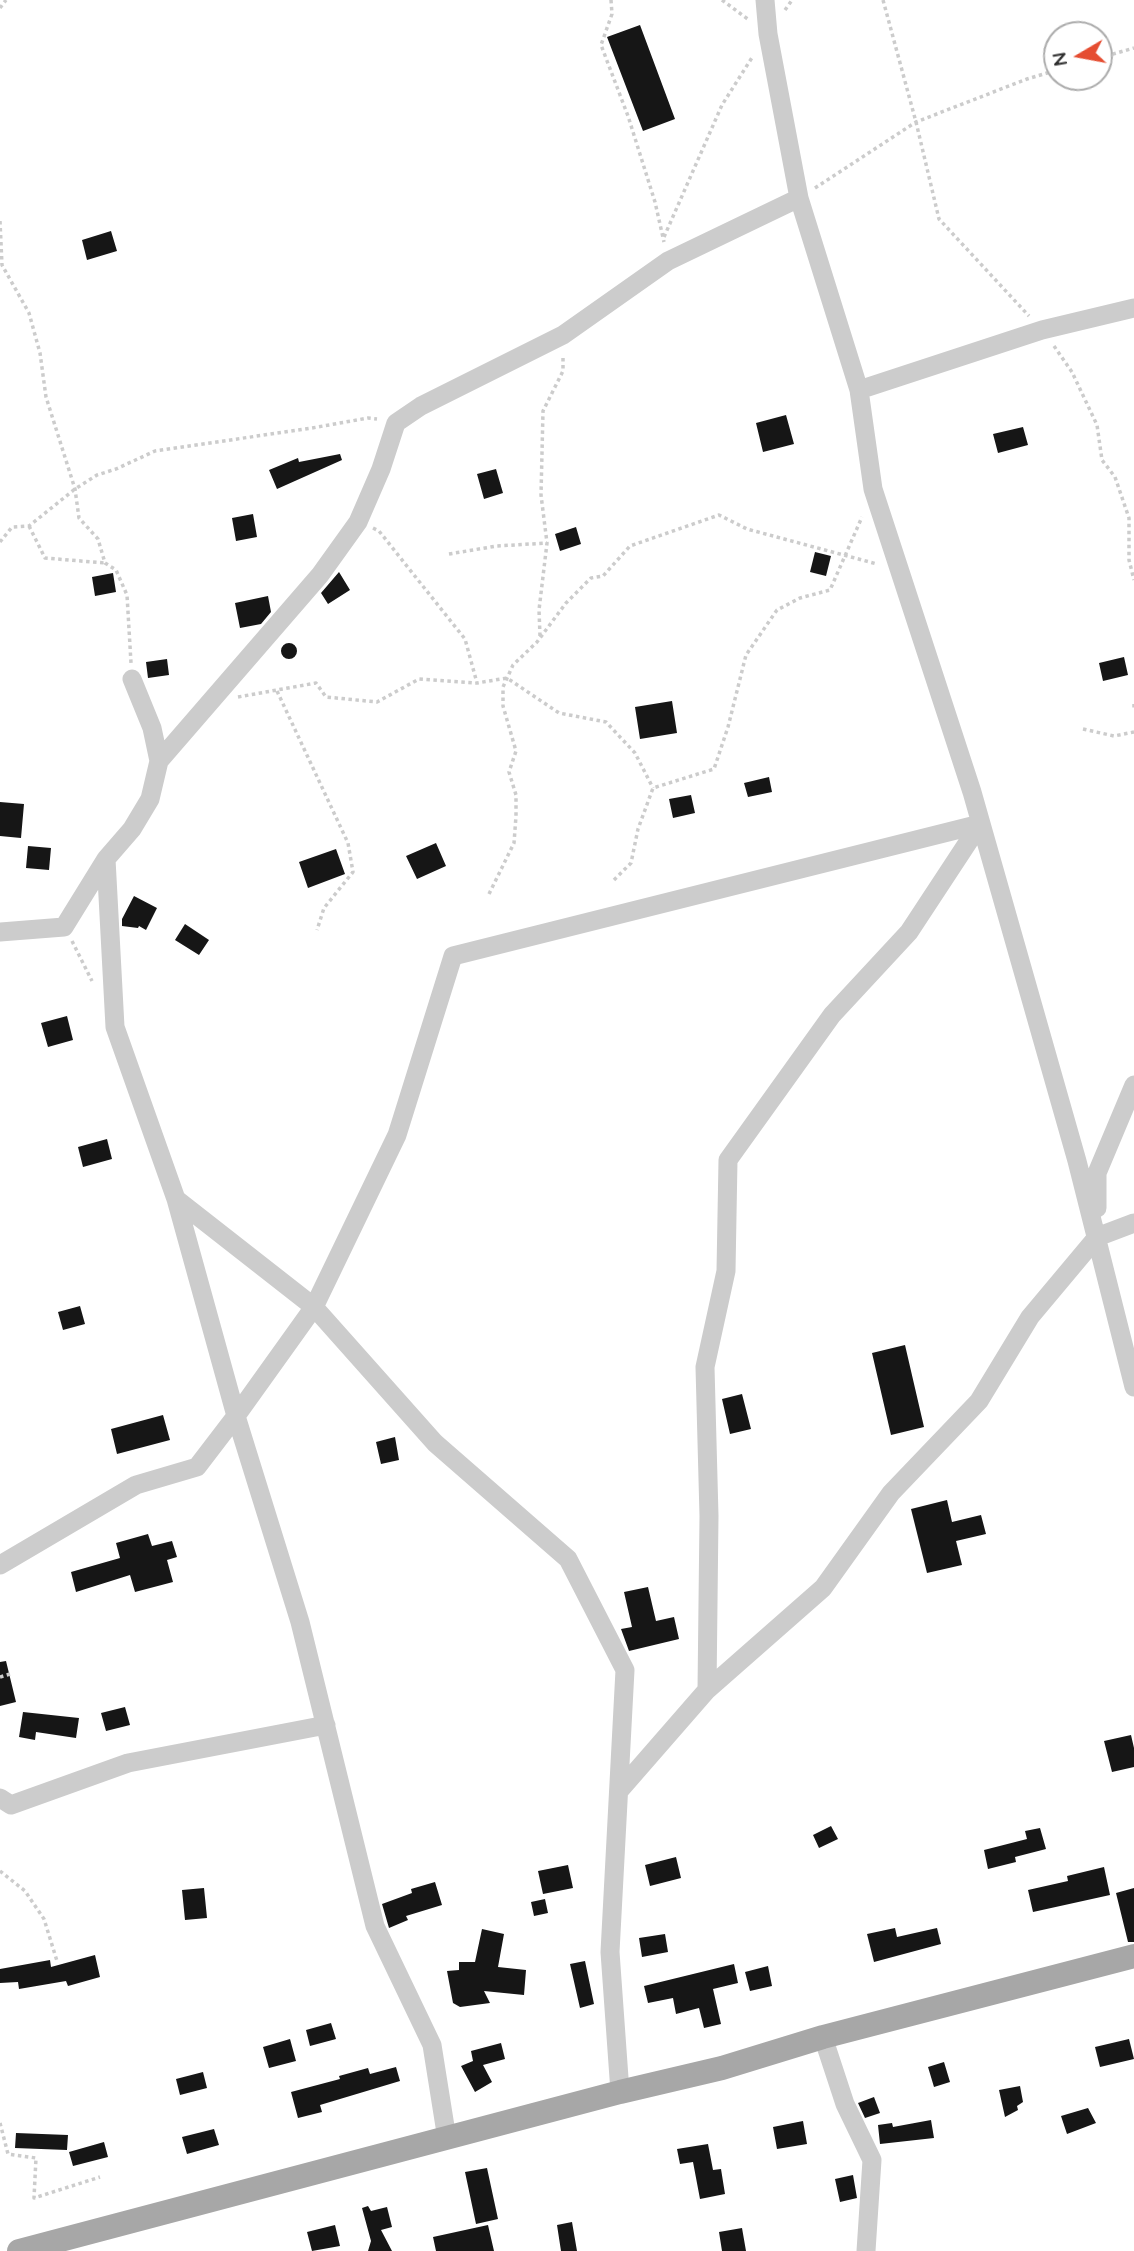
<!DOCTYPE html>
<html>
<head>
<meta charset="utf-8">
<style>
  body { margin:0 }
  #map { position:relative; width:1134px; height:2251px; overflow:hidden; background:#fff; font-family:Quicksand,sans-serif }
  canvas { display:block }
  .north { position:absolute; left:1043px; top:21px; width:70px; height:70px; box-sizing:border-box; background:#fff; border:2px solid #acacac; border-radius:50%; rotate:260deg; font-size:19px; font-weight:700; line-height:28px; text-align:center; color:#2f2f2f }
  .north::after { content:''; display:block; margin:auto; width:24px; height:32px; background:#e54d31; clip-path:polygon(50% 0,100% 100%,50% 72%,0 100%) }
</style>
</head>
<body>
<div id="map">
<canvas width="1134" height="2251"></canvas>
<div class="north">N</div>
</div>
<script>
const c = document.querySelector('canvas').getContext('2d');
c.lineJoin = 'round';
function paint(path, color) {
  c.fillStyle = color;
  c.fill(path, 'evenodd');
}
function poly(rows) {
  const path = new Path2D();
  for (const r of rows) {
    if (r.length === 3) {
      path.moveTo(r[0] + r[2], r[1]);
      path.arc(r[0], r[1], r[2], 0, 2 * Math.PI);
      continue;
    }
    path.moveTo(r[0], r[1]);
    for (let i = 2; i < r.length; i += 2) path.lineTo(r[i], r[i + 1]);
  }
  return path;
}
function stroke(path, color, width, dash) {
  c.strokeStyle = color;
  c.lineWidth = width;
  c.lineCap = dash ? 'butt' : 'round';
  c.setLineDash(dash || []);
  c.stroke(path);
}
paint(poly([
  [640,25,675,119,643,131,607,37],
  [111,231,117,251,87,260,82,240],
  [786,415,794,444,763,452,756,423],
  [1023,427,1028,445,998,453,993,434],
  [340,454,342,460,277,489,269,470,298,458,299,462],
  [496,469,503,493,484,499,477,474],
  [253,514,257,537,236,541,232,518],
  [576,527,581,544,560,551,555,534],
  [815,552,831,556,826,576,810,572],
  [339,572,350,590,328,604,321,593],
  [113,573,116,592,95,596,92,577],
  [268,596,271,612,261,624,240,628,235,603],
  [289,651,8],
  [1124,657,1128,675,1103,681,1099,663],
  [167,659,169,675,148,678,146,662],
  [672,701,677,733,640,739,635,707],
  [769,777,772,792,748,797,744,783],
  [691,795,695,813,673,818,669,799],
  [0,802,24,804,21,838,0,836],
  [436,843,446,866,417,879,406,856],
  [28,846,51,848,49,870,26,868],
  [336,849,345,874,308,888,299,862],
  [134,896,157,908,146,930,139,926,138,928,122,926,122,919],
  [185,924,209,940,199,955,175,940],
  [67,1016,73,1040,48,1047,41,1023],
  [107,1139,112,1159,83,1167,78,1147],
  [80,1306,85,1324,63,1330,58,1312],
  [905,1345,924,1427,891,1435,872,1353],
  [742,1394,751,1429,730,1434,722,1399],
  [163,1415,170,1440,117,1454,111,1429],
  [395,1437,399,1460,381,1464,376,1442],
  [947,1500,952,1522,981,1515,986,1534,956,1541,962,1565,927,1573,911,1509],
  [148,1534,152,1546,172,1541,177,1557,167,1560,173,1582,135,1592,130,1575,76,1592,71,1572,120,1558,116,1543],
  [648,1587,656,1621,674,1617,679,1639,629,1651,621,1629,632,1627,624,1592],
  [6,1661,16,1702,0,1706,0,1662],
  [125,1707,130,1725,106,1731,101,1713],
  [23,1712,79,1718,76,1738,36,1732,35,1740,19,1737],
  [1131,1735,1134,1748,1134,1767,1112,1772,1104,1741],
  [831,1826,838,1839,819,1848,813,1835],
  [1040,1828,1046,1849,1015,1857,1016,1862,988,1869,984,1850,1027,1839,1025,1831],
  [676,1857,681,1878,650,1886,645,1865],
  [568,1865,573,1888,543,1894,538,1871],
  [1104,1867,1110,1895,1033,1912,1028,1890,1068,1881,1067,1876],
  [435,1882,442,1905,406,1916,408,1920,389,1928,382,1904,412,1893,411,1889],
  [204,1888,207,1918,185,1920,182,1890],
  [1134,1888,1134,1942,1128,1942,1116,1893],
  [545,1899,548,1913,534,1916,531,1902],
  [895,1928,897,1937,937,1928,941,1944,874,1962,867,1934],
  [482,1929,504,1934,498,1967,526,1970,524,1995,484,1991,490,2003,460,2007,453,2003,447,1971,459,1970,459,1962,475,1962],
  [665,1934,668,1952,642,1957,639,1938],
  [95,1955,100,1977,68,1986,66,1981,19,1989,18,1982,0,1983,0,1969,50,1960,51,1967],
  [585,1961,594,2004,580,2008,570,1964],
  [734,1964,738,1983,713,1989,721,2024,704,2028,699,2008,676,2014,673,1998,648,2003,644,1986],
  [768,1966,772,1986,750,1991,745,1972],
  [331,2023,336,2039,310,2046,306,2030],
  [290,2039,296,2061,269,2068,263,2047],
  [1129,2039,1134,2059,1100,2067,1095,2047],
  [501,2043,505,2059,483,2065,492,2082,475,2092,461,2066,473,2061,471,2051],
  [944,2062,950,2082,934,2087,928,2067],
  [396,2067,400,2081,320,2105,322,2112,298,2118,291,2092,340,2079,339,2076,368,2068,370,2074],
  [203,2072,207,2088,180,2095,176,2079],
  [1020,2086,1023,2102,1017,2106,1018,2110,1005,2117,999,2090],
  [874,2097,880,2113,865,2118,858,2103],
  [1088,2108,1096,2123,1067,2134,1061,2116],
  [931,2120,934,2138,880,2144,878,2125,892,2123,893,2127],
  [803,2121,807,2144,777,2149,773,2127],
  [214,2129,219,2145,187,2154,182,2137],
  [16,2133,68,2135,67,2150,15,2148],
  [104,2142,108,2157,73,2166,69,2152],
  [708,2144,713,2170,721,2169,725,2194,700,2199,693,2162,680,2164,677,2149],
  [487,2168,498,2219,476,2224,465,2172],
  [853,2175,857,2198,840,2202,835,2179],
  [368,2206,371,2211,387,2207,392,2227,381,2230,392,2251,368,2251,371,2241,362,2208],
  [572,2222,577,2251,561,2251,557,2225],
  [335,2225,340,2246,312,2251,307,2232],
  [488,2225,494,2251,436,2251,433,2237],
  [742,2228,746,2251,722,2251,719,2232]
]), '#161616');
stroke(poly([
  [611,0,612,14,601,45,628,116,655,202,664,242],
  [722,0,749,20],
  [883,0,916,122,939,219,1029,316],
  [0,8,6,0],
  [785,10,792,0],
  [1099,58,1134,48],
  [815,188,916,122,1027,79,1057,70],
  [0,221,2,265,29,313,40,353,46,397,75,489,79,518,98,539,105,563,116,570,127,595,131,663],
  [664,237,722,105,753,56],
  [1054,346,1072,372,1097,425,1102,460,1115,477,1129,518,1129,560,1134,580],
  [29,526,45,558,105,563],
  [373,528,379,531,465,639,477,683],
  [0,542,12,527,29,526,75,489,97,475,116,469,155,451,312,428,368,418,377,419],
  [449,554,497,546,547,543],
  [540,636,539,610,547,543,541,495,543,411,563,371,563,355],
  [277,691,348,843,353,872,324,908,317,930],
  [238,697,316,683,326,697,377,702,419,679,477,683,507,678,559,713,606,722,635,753,653,788],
  [1134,704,1134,711],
  [1083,729,1114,736,1134,732],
  [614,880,631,863,638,829,653,788,714,769,728,727,746,655,777,610,800,598,830,590,862,517],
  [489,894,514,843,516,816,516,795,509,772,516,751,503,706,503,687,513,665,537,642,566,603,591,578,603,576,630,546,719,515,747,529,877,564],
  [72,941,92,981],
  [0,1677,10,1674],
  [0,1871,25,1891,44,1919,57,1961],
  [0,2123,8,2154,36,2158,34,2198,100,2177]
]), '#ccc', 3.5, [3.5, 3.5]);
stroke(poly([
  [765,0,768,34,799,198,859,390,873,489,972,792,1077,1161,1134,1387],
  [859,390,1042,330,1134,308],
  [132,679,152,728,159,761,150,799,132,829,106,859,115,1027,176,1199,314,1307,435,1443,568,1559,625,1670,610,1952,620,2092],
  [159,761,320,575,358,522,381,469,396,423,421,406,563,335,668,261,799,198],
  [0,932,64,927,106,859],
  [1097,1208,1097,1173,1134,1085],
  [0,1565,136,1485,197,1467,236,1416,176,1199],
  [619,1791,707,1690,823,1588,891,1493,979,1401,1030,1317,1097,1237,1134,1223],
  [0,1798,11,1805,128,1763,326,1725],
  [823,2037,845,2104,872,2160,866,2251],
  [447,2139,432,2045,375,1926,300,1622,236,1416,314,1307,397,1135,453,956,980,824,909,932,832,1015,728,1160,726,1271,705,1367,709,1516,707,1690]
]), '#ccc', 19);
stroke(poly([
  [19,2251,620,2092,722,2068,823,2037,1134,1956]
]), '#a7a7a7', 24);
</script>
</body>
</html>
